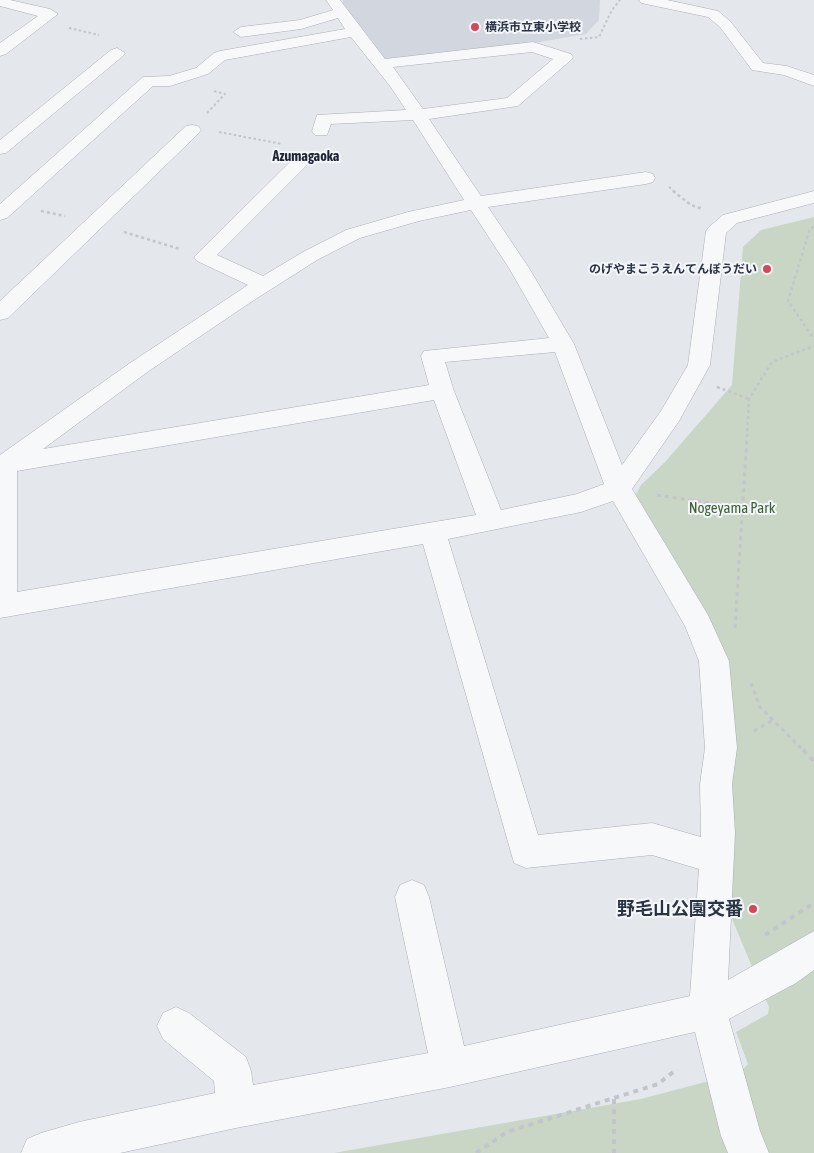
<!DOCTYPE html>
<html>
<head>
<meta charset="utf-8">
<style>
  body { margin:0 }
  canvas { display:block; background:#e4e7ec }
</style>
</head>
<body>
<canvas width="814" height="1153"></canvas>
<script>
const c = document.querySelector('canvas').getContext('2d');
c.lineJoin = 'round';
function paint(path, color) {
  c.fillStyle = color;
  c.fill(path, 'evenodd');
}
function poly(rows) {
  const path = new Path2D();
  for (const r of rows) {
    path.moveTo(r[0], r[1]);
    for (let i = 2; i < r.length; i += 2) path.lineTo(r[i], r[i + 1]);
  }
  return path;
}
function stroke(path, color, width, dash) {
  c.strokeStyle = color;
  c.lineWidth = width;
  c.lineCap = dash ? 'butt' : 'round';
  c.setLineDash(dash || []);
  c.stroke(path);
}
function label(font, color, halo, rows, align = 'center') {
  c.font = font + ' "Asap Condensed","Noto Sans JP",sans-serif';
  c.lineWidth = 4;
  c.setLineDash([]);
  c.textBaseline = 'middle';
  c.strokeStyle = halo;
  c.fillStyle = color;
  for (const [text, x, y, turn = 0] of rows) {
    c.save();
    c.translate(x, y);
    c.rotate((+turn || 0) * Math.PI / 180);
    c.textAlign = isNaN(turn) ? turn : align;
    if (halo) c.strokeText(text, 0, 0);
    c.fillText(text, 0, 0);
    c.restore();
  }
}
paint(poly([
  [343,0,600,0,599,20,586,34,534,43,384,63,343,6]
]), '#d2d6de');
paint(poly([
  [814,217,814,1153,334,1153,641,1099,739,1073,748,1064,736,1032,768,1014,769,1007,732,919,732,823,722,683,633,500,641,485,665,462,732,385,743,247,761,230]
]), '#c9d6c5');
const minor = poly([
  [0,0,10,0,50,9,58,14,6,54,0,56,0,43,38,16,0,6,0,0],
  [326,0,340,0,385,59,533,42,571,54,573,57,571,60,518,106,429,119,481,196,646,172,653,174,655,178,653,182,646,184,488,207,529,268,574,344,622,465,661,411,688,365,706,231,709,227,723,215,814,191,814,203,737,223,726,233,710,365,679,421,632,489,708,615,729,661,737,748,732,784,735,833,728,980,814,931,814,970,796,983,729,1019,760,1131,769,1153,728,1153,721,1136,695,1032,450,1087,236,1128,120,1153,21,1153,27,1139,41,1133,79,1122,215,1093,214,1081,163,1039,157,1026,163,1013,176,1007,189,1013,246,1057,251,1071,253,1085,428,1053,395,897,400,885,412,880,424,885,429,897,464,1046,690,996,699,869,652,855,526,868,514,863,423,544,0,618,0,455,130,363,248,285,197,261,194,257,294,158,301,156,308,158,310,162,217,255,263,276,303,252,346,230,408,212,464,200,413,120,331,124,327,135,315,135,312,131,317,115,406,110,390,86,351,37,225,60,208,74,170,86,153,86,7,218,0,220,0,204,143,77,169,76,196,68,214,53,220,51,345,29,338,18,301,29,241,37,233,32,241,27,300,20,333,10,326,0],
  [532,52,553,59,507,98,423,109,393,67,532,52],
  [471,210,509,268,549,338,424,351,421,356,429,385,43,449,146,373,251,302,317,260,360,238,419,221,471,210],
  [555,352,604,484,577,494,501,510,454,391,445,362,555,352],
  [434,400,476,515,17,592,17,471,434,400],
  [613,501,685,626,699,661,705,748,700,784,701,837,652,823,538,835,448,539,581,512,613,501],
  [639,0,667,0,718,11,730,21,763,63,787,66,814,75,814,86,784,75,752,70,720,27,708,17,641,3,639,0],
  [117,48,125,53,123,56,6,153,0,154,0,140,111,50,117,48],
  [192,125,198,126,201,130,198,134,8,318,0,320,0,301,186,126,192,125]
]);
stroke(minor, '#a9aeb7', 1);
stroke(poly([
  [69,28,99,35],
  [580,39,599,37,612,10,620,0],
  [207,113,225,94,214,91],
  [219,132,282,144],
  [669,187,675,192]
]), '#c2c5cb', 2, [2.5, 2.5]);
stroke(poly([
  [673,191,691,205,703,209],
  [41,211,65,216],
  [814,227,810,228,788,301,814,339],
  [124,232,180,249],
  [717,387,749,399],
  [747,437,749,399,772,362,814,346]
]), '#c2c5cb', 2.5, [3, 3]);
stroke(poly([
  [657,495,743,508],
  [735,628,747,436],
  [751,683,760,707,804,751],
  [754,731,773,720]
]), '#c2c5cb', 3, [4, 4]);
stroke(poly([
  [803,750,814,761],
  [765,935,814,903],
  [614,1099,614,1153],
  [476,1153,507,1132,658,1084,677,1069]
]), '#c2c5cb', 4, [5, 5]);
paint(minor, '#f7f8fa');
for (const [x, y, r, color] of [
  [475,27,5,"#d1495b"],
  [767,269,5,"#d1495b"],
  [753,909,5,"#d1495b"]
]) {
  const dot = new Path2D();
  dot.arc(x, y, r, 0, 2 * Math.PI);
  c.fillStyle = color;
  c.fill(dot);
  stroke(dot, '#f4f6f9', 2);
}
label('bold 12px', '#2b3445', '#f4f6f9', [
  ["横浜市立東小学校",485,27],
  ["のげやまこうえんてんぼうだい",757,269,"right"]
], 'left');
label('bold 14px', '#1d2536', '#f4f6f9', [
  ["Azumagaoka",306,157]
]);
label('15px', '#3f6138', '#f4f6f9', [
  ["Nogeyama Park",732,508]
]);
label('bold 18px', '#2b3445', '#f4f6f9', [
  ["野毛山公園交番",743,909]
], 'right');
</script>
</body>
</html>
